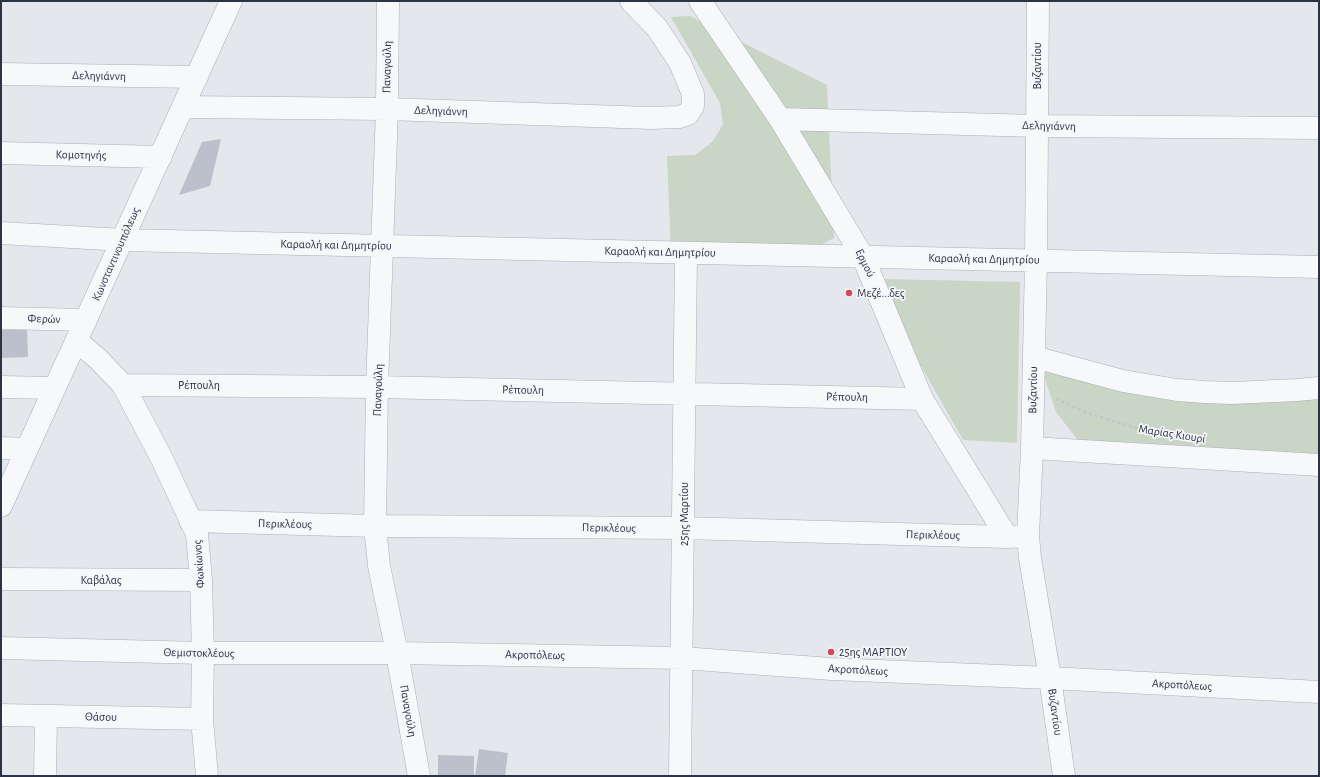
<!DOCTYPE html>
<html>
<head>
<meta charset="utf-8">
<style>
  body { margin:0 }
  #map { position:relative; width:1320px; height:777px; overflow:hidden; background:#e4e7ec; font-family:"Alegreya Sans",sans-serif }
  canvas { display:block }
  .frame { position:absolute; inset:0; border:2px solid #2b3445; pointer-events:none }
</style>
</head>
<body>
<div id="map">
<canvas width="1320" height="777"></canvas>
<div class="frame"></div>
</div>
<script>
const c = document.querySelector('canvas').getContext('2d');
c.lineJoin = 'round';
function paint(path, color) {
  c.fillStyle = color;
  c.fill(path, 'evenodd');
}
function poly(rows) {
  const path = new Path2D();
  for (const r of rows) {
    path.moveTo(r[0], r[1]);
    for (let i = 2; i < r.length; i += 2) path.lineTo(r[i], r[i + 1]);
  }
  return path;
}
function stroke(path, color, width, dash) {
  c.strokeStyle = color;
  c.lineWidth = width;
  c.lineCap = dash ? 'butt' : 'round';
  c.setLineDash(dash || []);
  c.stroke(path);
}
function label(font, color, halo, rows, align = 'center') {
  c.font = font + ' "Alegreya Sans",sans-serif';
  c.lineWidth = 3.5;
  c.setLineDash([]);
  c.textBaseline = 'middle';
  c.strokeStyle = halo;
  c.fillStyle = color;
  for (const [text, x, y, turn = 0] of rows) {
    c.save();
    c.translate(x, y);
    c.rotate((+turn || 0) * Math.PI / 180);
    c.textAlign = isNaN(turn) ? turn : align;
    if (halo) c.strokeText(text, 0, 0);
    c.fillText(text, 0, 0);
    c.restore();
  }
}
paint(poly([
  [690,16,827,85,834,238,798,256,671,252,667,156,695,155,712,142,723,125,720,103,671,17],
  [882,279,1020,282,1017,443,963,440,879,292],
  [1043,362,1136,385,1319,390,1319,460,1080,443,1056,412,1043,374]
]), '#c9d6c5');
paint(poly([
  [221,139,210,186,179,195,202,142],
  [27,329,28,357,1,358,1,330],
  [479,749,508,753,505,776,475,776],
  [438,755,474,756,474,776,438,776]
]), '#bbc0ca');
const minor = poly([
  [388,1,387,109,377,387,375,526,379,566,397,653,419,776],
  [700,1,780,119,863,257,922,399,1007,537],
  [1038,1,1036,261,1032,448,1028,536,1030,558,1050,678,1064,776],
  [1,74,197,77],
  [183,107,387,109,651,118,679,117,688,114,693,106,693,94,680,63,657,28,631,1],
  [780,119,1037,126,1319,128],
  [1,153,161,157],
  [1,233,123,240,1319,267],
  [1,318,86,320],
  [77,341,98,359,123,385,161,457,197,534,201,580,203,653,202,719,207,776],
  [1034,357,1123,381,1177,390,1205,392,1232,393,1297,390,1319,388],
  [123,385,377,387,922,399],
  [1,387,55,388],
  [1,448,27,449],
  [1032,448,1319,465],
  [1,506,231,1],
  [190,521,375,526,684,528,1007,537,1028,536],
  [1,579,201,580],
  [1,648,203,653,397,653,682,658,831,669,1050,678,1319,692],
  [1,715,202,719],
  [45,776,46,716],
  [680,776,686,253]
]);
stroke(minor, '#a9aeb7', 23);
stroke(poly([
  [1056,399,1090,414,1143,430]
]), '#c2c5cb', 2.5, [3, 3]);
stroke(minor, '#f7f8fa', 22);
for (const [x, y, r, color] of [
  [849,293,4,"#d1495b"],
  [831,652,4,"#d1495b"]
]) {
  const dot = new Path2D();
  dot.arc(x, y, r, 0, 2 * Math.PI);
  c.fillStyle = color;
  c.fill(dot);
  stroke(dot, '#f4f6f9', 1.5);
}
label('12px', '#2b3445', '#f4f6f9', [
  ["Βυζαντίου",1037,66,-90],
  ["Παναγούλη",387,67,-89],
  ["Δεληγιάννη",99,76,1],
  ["Δεληγιάννη",441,111,2],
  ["Δεληγιάννη",1049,126,1],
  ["Κομοτηνής",81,155,1],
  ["Καραολή και Δημητρίου",336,245,1],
  ["Καραολή και Δημητρίου",660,252,1],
  ["Κωνσταντινουπόλεως",116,254,-66],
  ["Καραολή και Δημητρίου",984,259,1],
  ["Ερμού",865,263,64],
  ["Φερών",44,319,2],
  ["Ρέπουλη",199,385],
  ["Παναγούλη",378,390,-88],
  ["Ρέπουλη",523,390,1],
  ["Βυζαντίου",1033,390,-89],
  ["Ρέπουλη",847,397,1],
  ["Μαρίας Κιουρί",1172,434,9],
  ["25ης Μαρτίου",684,514,-90],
  ["Περικλέους",285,524,1],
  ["Περικλέους",609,528,1],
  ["Περικλέους",933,535,1],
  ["Φωκίωνος",199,564,-94],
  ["Καβάλας",101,580],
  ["Θεμιστοκλέους",199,653,1],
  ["Ακροπόλεως",535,655,1],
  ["Ακροπόλεως",858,670,3],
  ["Ακροπόλεως",1182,685,3],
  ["Παναγούλη",408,711,80],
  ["Βυζαντίου",1055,712,82],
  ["Θάσου",101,717,1]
]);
label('12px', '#2b3445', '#f4f6f9', [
  ["Μεζέ...δες",857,293],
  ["25ης ΜΑΡΤΙΟΥ",839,652]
], 'left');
</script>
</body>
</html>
